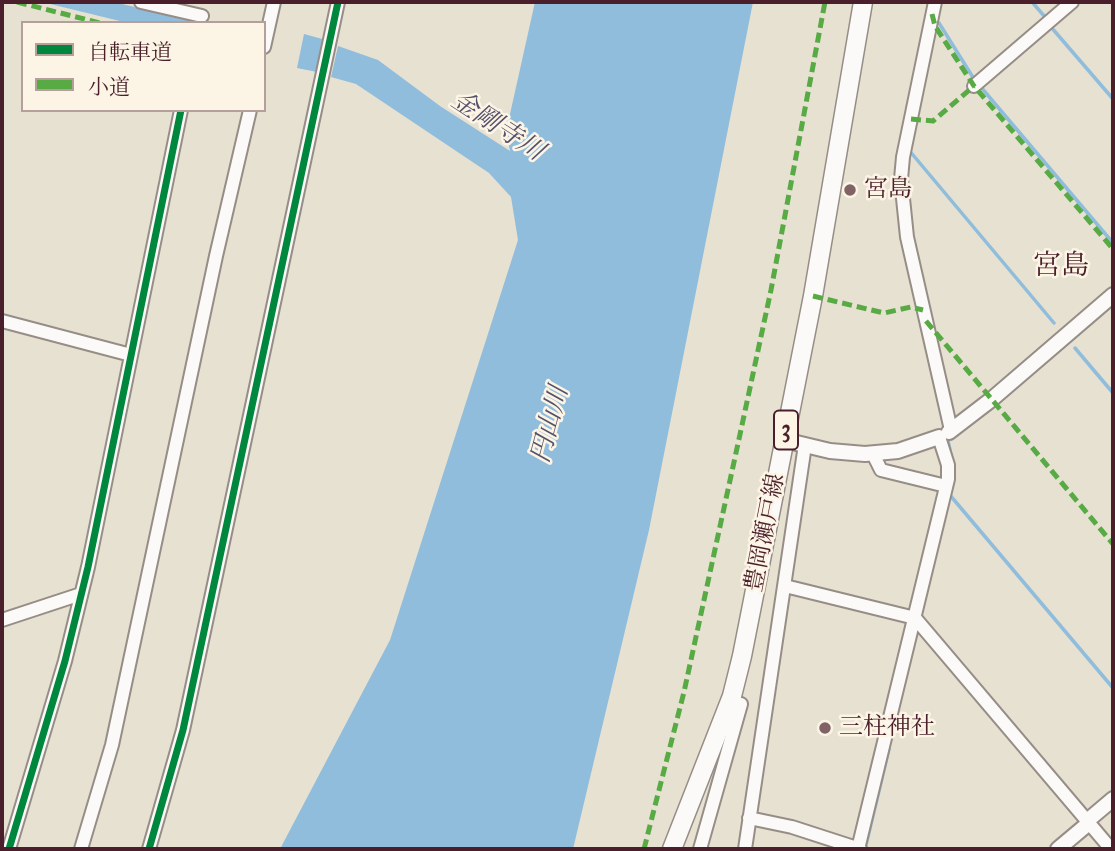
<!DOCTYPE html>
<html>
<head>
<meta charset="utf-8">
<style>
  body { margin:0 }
  #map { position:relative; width:1115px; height:851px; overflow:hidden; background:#e6e1d1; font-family:"IM FELL Great Primer","Noto Serif JP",serif }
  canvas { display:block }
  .frame { position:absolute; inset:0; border:4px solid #4a1f2b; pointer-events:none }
  .legend { position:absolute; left:21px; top:21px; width:245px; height:91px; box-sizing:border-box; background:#fcf5e5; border:2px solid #b59f9b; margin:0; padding:9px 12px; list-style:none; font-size:21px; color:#4a1f2b }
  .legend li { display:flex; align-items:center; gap:14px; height:35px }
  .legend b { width:35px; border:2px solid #b59f9b }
</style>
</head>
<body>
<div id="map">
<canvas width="1115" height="851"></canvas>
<div class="frame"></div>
<ul class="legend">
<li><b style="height:9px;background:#00873e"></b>自転車道</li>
<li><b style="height:9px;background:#57aa44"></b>小道</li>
</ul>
</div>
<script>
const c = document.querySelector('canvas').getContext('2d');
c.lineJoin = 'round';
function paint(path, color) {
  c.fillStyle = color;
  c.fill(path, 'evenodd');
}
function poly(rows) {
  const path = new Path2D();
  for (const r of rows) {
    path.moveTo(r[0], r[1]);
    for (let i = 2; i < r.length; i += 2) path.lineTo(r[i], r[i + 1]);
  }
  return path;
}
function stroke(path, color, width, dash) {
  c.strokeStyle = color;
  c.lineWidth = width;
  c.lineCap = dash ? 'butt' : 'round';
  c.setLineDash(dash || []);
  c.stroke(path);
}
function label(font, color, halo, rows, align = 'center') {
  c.font = font + ' "IM FELL Great Primer","Noto Serif JP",serif';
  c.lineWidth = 5;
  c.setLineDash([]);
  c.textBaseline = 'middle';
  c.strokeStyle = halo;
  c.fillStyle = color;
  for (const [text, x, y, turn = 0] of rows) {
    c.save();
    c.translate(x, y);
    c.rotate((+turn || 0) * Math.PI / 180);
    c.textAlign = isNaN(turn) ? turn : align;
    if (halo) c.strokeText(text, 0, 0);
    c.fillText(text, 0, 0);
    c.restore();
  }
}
paint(poly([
  [42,2,114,2,200,23,128,23],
  [535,2,753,2,649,530,573,849,280,849,390,640,518,240,511,197,489,173,356,84,331,77,338,46,378,60,440,106,510,151,506,132],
  [304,34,326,40,317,72,297,68]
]), '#90bddc');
stroke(poly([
  [1032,2,1045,17],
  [939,23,974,79],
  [1051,27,1113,99],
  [980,86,1113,243],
  [908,149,1054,323],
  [1075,348,1113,393],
  [947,436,952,459],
  [949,494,1113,688],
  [865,849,889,749]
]), '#90bddc', 3.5);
const minor = poly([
  [141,2,202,16],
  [935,2,903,157,901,179,907,237,951,430],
  [264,47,274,2],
  [974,86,1072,2],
  [2,321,131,355],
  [873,454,881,470,946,486],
  [785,586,915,618,1111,849],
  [2,620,81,594],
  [749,818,792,827,860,849],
  [9,849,65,661,88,567,181,110],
  [81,849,112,745,216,256,250,110],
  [149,849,183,730,338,2],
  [700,849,741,704],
  [745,849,805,445],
  [858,849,948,479,948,465,939,437]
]);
const tertiary = poly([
  [949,432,992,399,1113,295],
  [784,440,830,451,865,454,898,451,939,437],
  [1087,821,1113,799],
  [1058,849,1089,823]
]);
const primary = poly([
  [672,849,732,696,742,656,813,296,863,2]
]);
stroke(minor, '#978d87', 16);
stroke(tertiary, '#978d87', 18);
stroke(primary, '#978d87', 21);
stroke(minor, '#fbfaf8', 12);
stroke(tertiary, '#fbfaf8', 14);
stroke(primary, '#fbfaf8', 18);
stroke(poly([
  [17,2,100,23],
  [932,14,935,26,974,86,1113,249],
  [911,119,933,121,974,86],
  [813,296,884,313,911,307,923,310],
  [926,321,1113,544],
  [644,849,684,692,739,439,771,290,825,2]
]), '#57aa44', 5, [10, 5]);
stroke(poly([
  [9,849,65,661,88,567,181,110],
  [149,849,183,730,338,2]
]), '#00873e', 7);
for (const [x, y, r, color] of [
  [850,190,7,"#816365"],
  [825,728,7,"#816365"]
]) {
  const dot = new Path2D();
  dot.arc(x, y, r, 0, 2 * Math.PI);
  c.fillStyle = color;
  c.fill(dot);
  stroke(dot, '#fcf5e5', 2.5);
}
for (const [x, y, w] of [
  [786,430,24]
]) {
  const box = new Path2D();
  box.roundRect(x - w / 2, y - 19.5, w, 39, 5);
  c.fillStyle = '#fcf5e5';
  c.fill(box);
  stroke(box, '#4a1f2b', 2);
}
label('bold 23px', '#4a1f2b', null, [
  ["3",786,430]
]);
label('24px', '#4a1f2b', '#fcf5e5', [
  ["宮島",864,190],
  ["三柱神社",839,728]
], 'left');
label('24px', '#4a1f2b', '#fcf5e5', [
  ["豊岡瀬戸線",766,533,-79]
]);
label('italic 26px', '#56516a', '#fcf5e5', [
  ["金剛寺川",497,127,33],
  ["円山川",551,425,-75]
]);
label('28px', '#4a1f2b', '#fcf5e5', [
  ["宮島",1061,267]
]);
</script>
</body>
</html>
